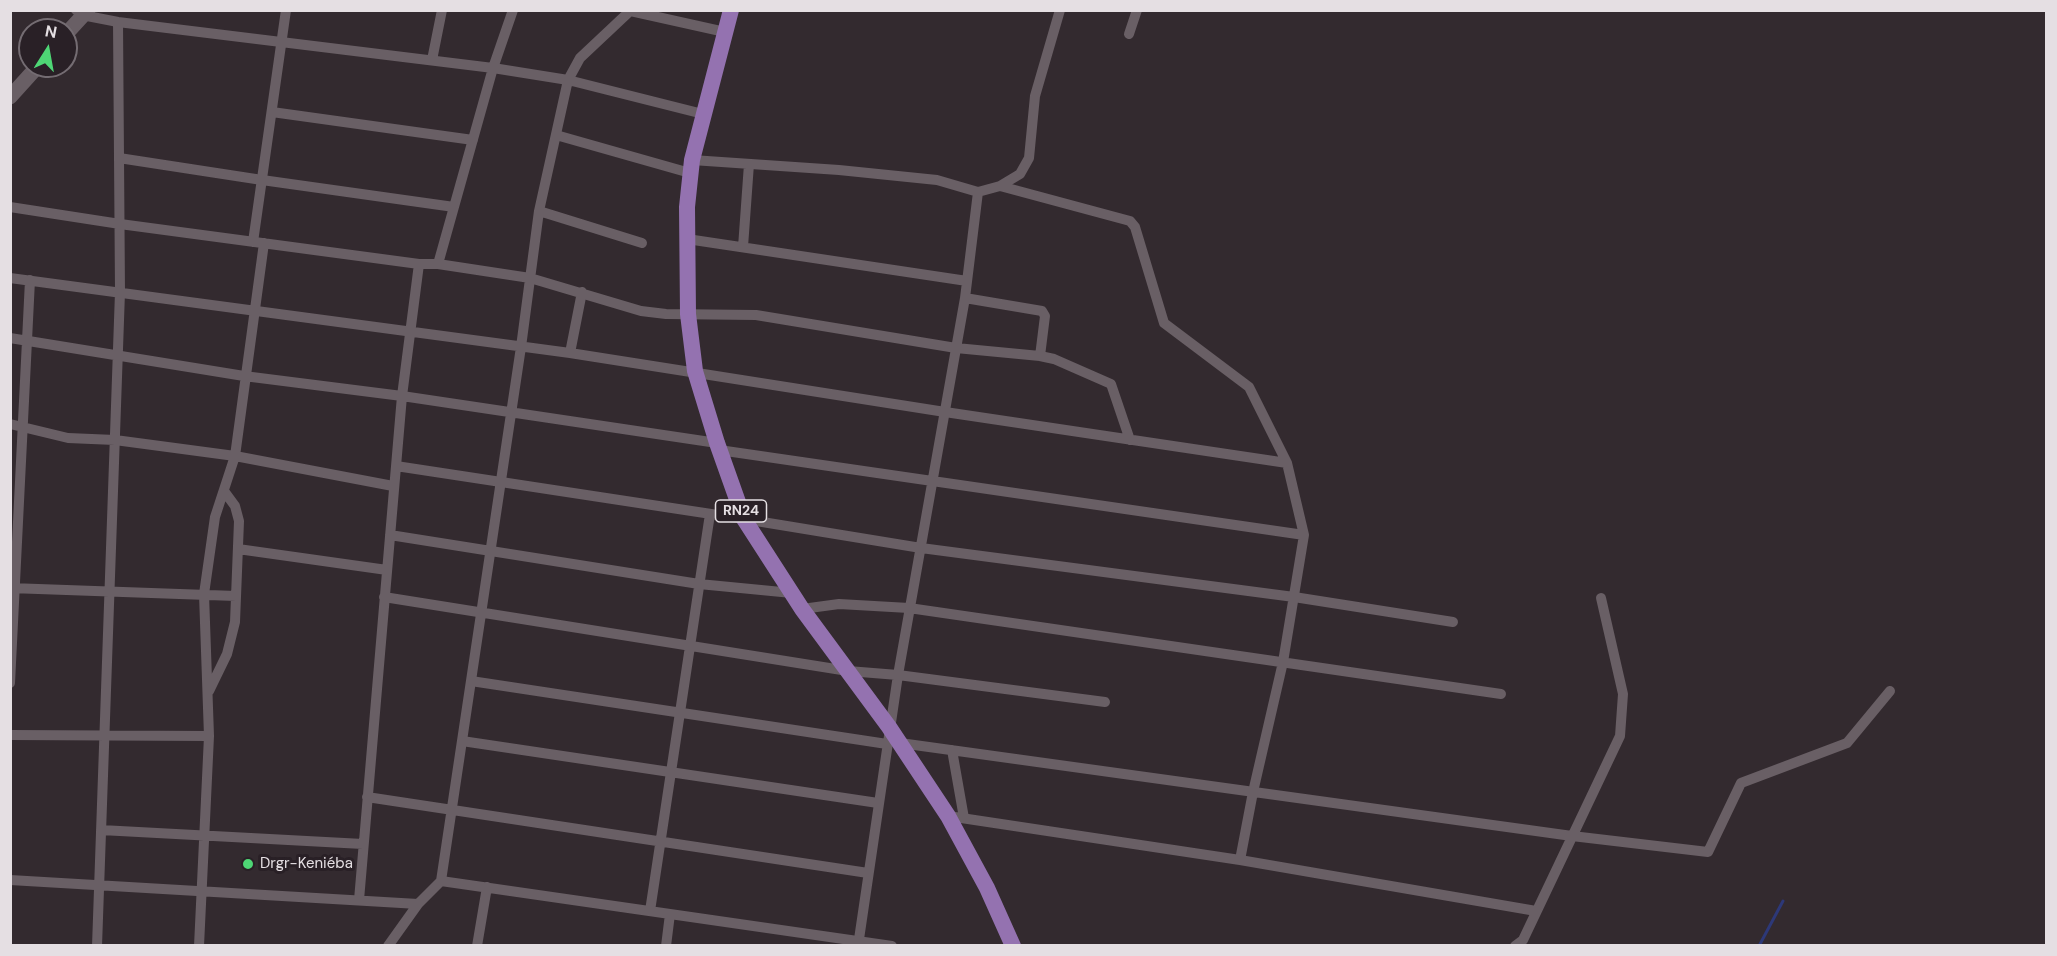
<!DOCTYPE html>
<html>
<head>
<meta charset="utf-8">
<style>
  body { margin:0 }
  #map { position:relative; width:2057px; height:956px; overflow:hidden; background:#332a2f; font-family:"DM Sans",sans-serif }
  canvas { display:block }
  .frame { position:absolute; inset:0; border:12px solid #e5dfe3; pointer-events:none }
  .north { position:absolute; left:18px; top:18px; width:60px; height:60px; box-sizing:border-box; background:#292026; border:2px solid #746c72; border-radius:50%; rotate:11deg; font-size:16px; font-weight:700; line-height:24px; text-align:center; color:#e5dfe3 }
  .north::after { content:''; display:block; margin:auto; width:21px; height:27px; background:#4ed675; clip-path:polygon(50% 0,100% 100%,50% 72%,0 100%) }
</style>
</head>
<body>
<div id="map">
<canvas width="2057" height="956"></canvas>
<div class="frame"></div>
<div class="north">N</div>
</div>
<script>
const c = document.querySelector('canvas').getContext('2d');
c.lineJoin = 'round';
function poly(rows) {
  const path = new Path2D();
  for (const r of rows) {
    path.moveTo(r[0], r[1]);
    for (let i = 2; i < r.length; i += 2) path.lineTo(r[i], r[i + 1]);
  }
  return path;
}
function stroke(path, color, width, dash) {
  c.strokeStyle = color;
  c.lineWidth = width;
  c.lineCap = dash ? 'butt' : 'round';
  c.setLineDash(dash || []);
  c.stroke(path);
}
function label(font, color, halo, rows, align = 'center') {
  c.font = font + ' "DM Sans",sans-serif';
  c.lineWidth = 6;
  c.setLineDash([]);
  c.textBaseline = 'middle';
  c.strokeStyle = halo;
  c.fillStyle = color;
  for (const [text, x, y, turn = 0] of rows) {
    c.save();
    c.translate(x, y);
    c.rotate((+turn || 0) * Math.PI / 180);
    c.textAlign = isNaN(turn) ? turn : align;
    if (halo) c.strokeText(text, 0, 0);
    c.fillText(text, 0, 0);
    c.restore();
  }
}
stroke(poly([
  [1759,946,1783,901]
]), '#2d3878', 3);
stroke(poly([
  [76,10,82,15,118,22,493,68,568,80,703,114],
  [626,10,725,32],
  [1129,34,1137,10],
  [432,60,442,10],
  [272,112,473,140],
  [556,135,690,173],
  [119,158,262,180,454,207],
  [692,160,839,170,937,180,978,192,1000,186,1020,174,1029,158,1035,96,1060,10],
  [1000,186,1130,221,1135,227,1164,323,1249,387,1287,463,1304,535,1283,662,1253,792,1240,860],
  [10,207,120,224,419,264,438,264,530,278,641,311,666,314,756,315,956,348,1040,356,1054,359,1111,384,1130,440],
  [539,211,642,243],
  [687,239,967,281],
  [253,242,286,10],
  [743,247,749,164],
  [438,264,493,68,513,10],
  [10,278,570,353,945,412,1287,463],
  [965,298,1042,311,1045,316,1040,356],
  [10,338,244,376,402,396,717,443],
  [570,353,582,292],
  [10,424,68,438,115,440,235,456,393,486],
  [719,450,1304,535],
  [396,466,744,519,921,548,1294,597,1453,622],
  [390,535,699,584,792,593],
  [238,549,387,570],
  [10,588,236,596],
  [384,597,848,671,898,675,1105,702],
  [802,609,839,604,909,608,1501,694],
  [471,681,887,744],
  [10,683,30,280],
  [209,691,227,654,235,622,239,521,235,506,224,491],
  [10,735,209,736],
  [462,741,878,803],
  [900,743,1572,836,1708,852,1741,783,1847,743,1890,691],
  [952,750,964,818],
  [367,797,868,873],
  [948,816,1240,860,1536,911],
  [101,830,363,844],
  [10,880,418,904],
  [441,881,892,946],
  [359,900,402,396,419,264],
  [650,911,710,514],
  [97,946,120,292,118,22],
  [199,946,209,736,204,594,215,517,235,456,264,243],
  [388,946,418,904,441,881,521,347,539,211,568,80,580,58,630,11],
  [477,946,487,887],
  [666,946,670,914],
  [858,946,898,675,965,298,978,192],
  [1515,946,1523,940,1620,736,1623,694,1601,598]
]), '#695f65', 10);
stroke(poly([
  [66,34,88,10],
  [10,97,38,66]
]), '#695f65', 15);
stroke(poly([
  [731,10,692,160,687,207,688,314,695,371,717,443,744,519,802,609,889,727,948,816,987,888,1013,946]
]), '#9472b0', 16);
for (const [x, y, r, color] of [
  [248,864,6,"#4ed675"]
]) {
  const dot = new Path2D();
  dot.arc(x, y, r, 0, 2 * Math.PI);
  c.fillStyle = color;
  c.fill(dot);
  stroke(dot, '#292026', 2);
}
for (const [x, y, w] of [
  [741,511,51]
]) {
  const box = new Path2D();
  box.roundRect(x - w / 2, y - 11, w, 22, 4.5);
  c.fillStyle = '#292026';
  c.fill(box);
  stroke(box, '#e5dfe3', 1.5);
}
label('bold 14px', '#e5dfe3', null, [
  ["RN24",741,511]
]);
label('15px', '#e5dfe3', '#292026', [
  ["Drgr-Keniéba",260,864]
], 'left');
</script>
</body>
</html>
